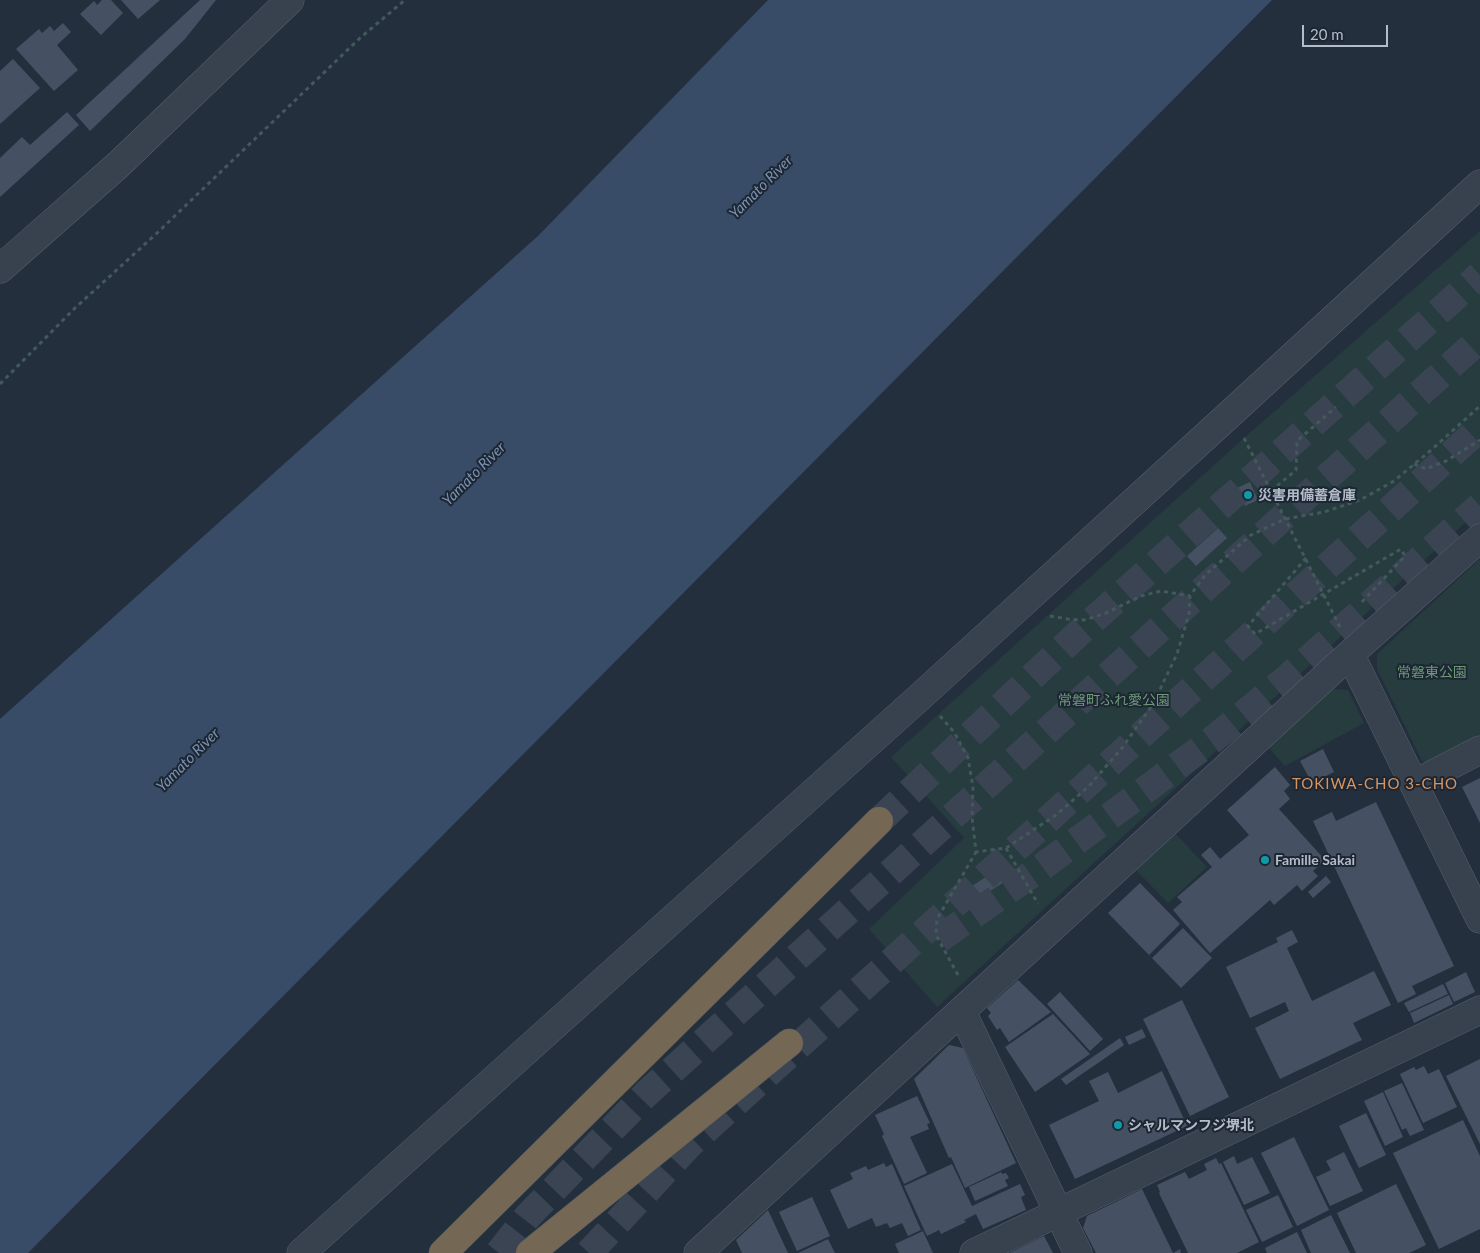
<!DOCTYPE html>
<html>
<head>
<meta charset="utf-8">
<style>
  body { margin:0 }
  #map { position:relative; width:1480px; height:1253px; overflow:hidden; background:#242f3e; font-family:Lato,sans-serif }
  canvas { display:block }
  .scale { position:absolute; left:1302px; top:25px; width:86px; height:22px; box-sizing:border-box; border:2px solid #b4bcc9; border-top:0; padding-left:6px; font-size:15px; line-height:18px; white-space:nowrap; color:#b4bcc9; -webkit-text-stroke:4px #1d2633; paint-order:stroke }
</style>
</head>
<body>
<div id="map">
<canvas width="1480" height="1253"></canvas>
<div class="scale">20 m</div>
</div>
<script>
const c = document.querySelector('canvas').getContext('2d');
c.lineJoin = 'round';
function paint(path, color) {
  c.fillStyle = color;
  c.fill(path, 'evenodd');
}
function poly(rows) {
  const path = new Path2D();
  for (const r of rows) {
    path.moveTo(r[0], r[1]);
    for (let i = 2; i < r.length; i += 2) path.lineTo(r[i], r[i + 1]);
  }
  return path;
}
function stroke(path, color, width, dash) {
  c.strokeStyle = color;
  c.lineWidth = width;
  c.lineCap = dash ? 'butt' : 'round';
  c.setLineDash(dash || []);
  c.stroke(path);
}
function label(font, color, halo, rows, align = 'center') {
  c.font = font + ' Lato,"Noto Sans JP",sans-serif';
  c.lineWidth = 4;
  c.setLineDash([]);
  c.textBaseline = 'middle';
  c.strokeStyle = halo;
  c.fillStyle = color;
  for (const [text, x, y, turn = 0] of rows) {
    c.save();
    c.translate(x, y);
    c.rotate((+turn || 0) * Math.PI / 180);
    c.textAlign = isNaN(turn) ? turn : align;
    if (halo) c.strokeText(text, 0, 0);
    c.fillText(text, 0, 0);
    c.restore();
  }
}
paint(poly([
  [1480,231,1480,509,937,1007,869,929,964,838,891,757,1244,438],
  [1480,559,1480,742,1435,765,1422,761,1377,669,1377,654],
  [1332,689,1348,690,1364,723,1285,766,1269,748],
  [1175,833,1207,867,1168,903,1136,870]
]), '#263c3f');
paint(poly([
  [768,0,1272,0,28,1253,0,1253,0,719,539,235]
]), '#394c67');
paint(poly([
  [102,0,111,0,123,13,101,35,80,14,94,1,97,5],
  [121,0,160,0,138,19],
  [200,0,216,0,185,39,90,131,76,115],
  [63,23,71,32,57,45,78,70,54,91,16,49,39,29,42,33,50,26,54,31],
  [13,59,40,88,0,124,0,71],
  [67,112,79,125,0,197,0,158,22,137,30,145],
  [1250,482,1258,500,1245,506,1237,488],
  [1218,528,1227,538,1196,566,1187,556],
  [1323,749,1334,772,1312,783,1300,761],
  [1275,767,1290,785,1284,791,1290,799,1279,809,1325,860,1313,871,1318,876,1302,891,1297,885,1274,905,1270,900,1210,953,1173,910,1182,902,1177,897,1212,867,1201,855,1210,847,1220,859,1249,835,1227,810],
  [1480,778,1480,823,1462,787],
  [1376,802,1454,966,1412,986,1416,994,1398,1003,1313,821,1332,812,1336,821],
  [1000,868,1007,880,972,903,964,891],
  [1326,876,1331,882,1313,898,1308,892],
  [1140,883,1180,924,1149,955,1108,913],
  [1183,928,1212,958,1181,988,1152,958],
  [1292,930,1298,942,1287,948,1312,1001,1374,971,1391,1005,1353,1023,1362,1040,1280,1079,1255,1028,1289,1011,1285,1002,1250,1018,1226,967,1278,942,1276,938],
  [1466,972,1475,992,1454,1002,1445,983],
  [1018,980,1051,1012,1009,1042,1000,1028,997,1030,988,1016,991,1013,987,1008],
  [1443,984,1448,994,1409,1012,1404,1003],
  [1060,992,1103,1039,1090,1051,1047,1004],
  [1449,995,1453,1004,1414,1023,1410,1013],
  [1182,1000,1229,1097,1190,1116,1143,1019],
  [1053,1014,1090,1054,1035,1092,1005,1047],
  [1142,1029,1146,1037,1129,1045,1125,1037],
  [1120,1038,1124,1045,1066,1085,1061,1079],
  [949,1045,963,1048,1016,1163,965,1188,951,1157,949,1158,914,1079],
  [1480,1059,1480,1144,1446,1076],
  [1424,1066,1428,1074,1439,1069,1457,1107,1423,1123,1400,1074,1414,1067,1416,1070],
  [1162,1071,1187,1126,1075,1179,1049,1125,1099,1101,1089,1081,1108,1072,1118,1093],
  [1402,1083,1424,1130,1410,1136,1406,1128,1402,1130,1384,1091],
  [1383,1092,1403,1137,1385,1146,1364,1101],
  [917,1096,930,1123,927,1124,929,1129,910,1137,927,1173,904,1184,882,1136,884,1134,875,1115],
  [1366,1113,1386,1155,1359,1168,1339,1126],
  [1463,1120,1480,1156,1480,1229,1439,1249,1393,1153],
  [1294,1137,1329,1210,1297,1226,1261,1153],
  [1344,1152,1363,1191,1330,1206,1316,1177,1331,1170,1326,1161],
  [1234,1156,1237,1164,1252,1157,1270,1193,1244,1205,1223,1162],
  [1216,1158,1219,1164,1221,1163,1259,1242,1237,1253,1188,1253,1159,1193,1160,1192,1157,1185,1185,1172,1189,1179,1207,1170,1204,1164],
  [884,1163,886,1167,892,1164,921,1230,908,1236,902,1223,890,1228,887,1223,876,1227,872,1218,848,1229,830,1190,853,1179,850,1173,866,1166,868,1170],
  [952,1164,972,1206,1020,1184,1025,1195,1021,1197,1026,1210,983,1229,976,1214,964,1220,966,1222,941,1234,939,1230,927,1236,904,1186],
  [1001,1172,1002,1174,1006,1173,1009,1178,1005,1180,1008,1186,975,1201,969,1187],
  [1396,1184,1426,1245,1409,1253,1356,1253,1337,1213],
  [1142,1189,1173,1253,1180,1249,1181,1253,1096,1253,1083,1228,1087,1216],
  [1278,1195,1293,1227,1262,1242,1246,1210],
  [812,1197,830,1236,797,1251,779,1212],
  [768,1210,788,1253,742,1253,736,1240],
  [1331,1215,1350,1253,1311,1253,1301,1230],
  [923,1231,933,1253,899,1253,895,1244],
  [1297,1232,1307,1253,1267,1253,1265,1248],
  [1044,1236,1053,1253,1009,1253],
  [828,1239,835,1253,798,1253]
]), '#455162');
stroke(poly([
  [879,821,1082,630,1480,275],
  [939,939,1039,869,1211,741,1286,679,1480,506],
  [499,1253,528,1216,646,1094,1480,339],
  [589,1253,689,1145,1480,428]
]), '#3a4453', 28, [28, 14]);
const minor = poly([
  [0,269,118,165,290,0],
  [1350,654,1480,919],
  [1414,784,1480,750],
  [962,1012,1078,1253],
  [301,1253,922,695,1231,413,1480,184],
  [698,1253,1350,654,1480,538],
  [974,1253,1480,1010]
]);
const highway = poly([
  [443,1253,879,821],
  [530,1253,789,1043]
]);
stroke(minor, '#565f6c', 29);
stroke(highway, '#434c59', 29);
stroke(poly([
  [0,384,74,309,156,234,360,38,405,0],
  [1244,438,1340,627],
  [1414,464,1426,469,1446,461,1480,440],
  [1271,491,1296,470,1297,441,1336,407],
  [1306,558,1248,626,1255,634,1401,549,1405,556,1361,603],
  [1050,616,1067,619,1084,620,1104,614,1141,596,1161,591,1190,596],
  [940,716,954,732,968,758,973,787,972,817,976,852,1006,848,1056,815,1089,786,1122,748,1153,704,1177,654,1189,614,1190,596,1205,575,1251,535,1285,519,1324,512,1360,500,1394,481,1430,451,1480,406],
  [1006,848,1038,904],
  [958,975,936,935,937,919,976,852]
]), '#44595c', 3, [4, 4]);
stroke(minor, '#38414e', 28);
stroke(highway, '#746855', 28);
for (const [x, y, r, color] of [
  [1248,495,5,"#0f9aa8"],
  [1265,860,5,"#0f9aa8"],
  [1118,1125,5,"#0f9aa8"]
]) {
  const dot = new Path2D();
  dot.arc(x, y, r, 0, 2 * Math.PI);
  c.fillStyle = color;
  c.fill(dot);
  stroke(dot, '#1d2633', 2);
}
label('bold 14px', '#b4bcc9', '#1d2633', [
  ["災害用備蓄倉庫",1258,495],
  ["Famille Sakai",1275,860],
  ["シャルマンフジ堺北",1128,1125]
], 'left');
label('14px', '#6b9a76', '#1d2633', [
  ["常磐東公園",1432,672],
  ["常磐町ふれ愛公園",1114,700]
]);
label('italic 15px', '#7c92b1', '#1d2633', [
  ["Yamato River",761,187,-45],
  ["Yamato River",474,474,-45],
  ["Yamato River",188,760,-45]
]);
c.letterSpacing = '1px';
label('15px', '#d59563', '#1d2633', [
  ["TOKIWA-CHO 3-CHO",1375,784]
]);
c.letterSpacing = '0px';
</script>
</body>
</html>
